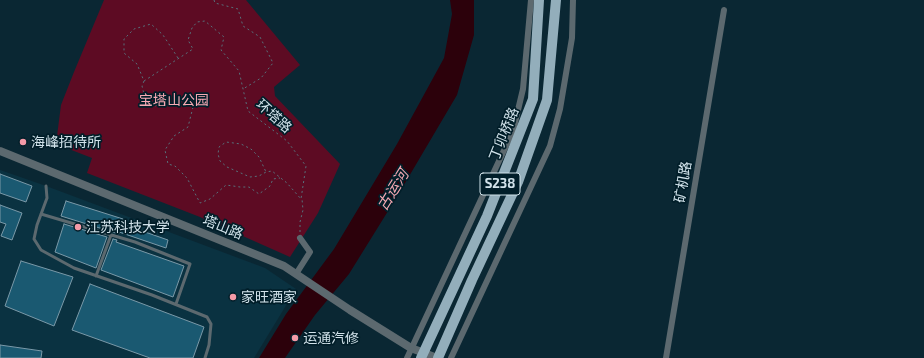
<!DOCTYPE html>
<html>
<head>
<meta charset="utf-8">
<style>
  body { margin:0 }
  canvas { display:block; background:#0a2733 }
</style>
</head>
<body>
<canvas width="924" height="358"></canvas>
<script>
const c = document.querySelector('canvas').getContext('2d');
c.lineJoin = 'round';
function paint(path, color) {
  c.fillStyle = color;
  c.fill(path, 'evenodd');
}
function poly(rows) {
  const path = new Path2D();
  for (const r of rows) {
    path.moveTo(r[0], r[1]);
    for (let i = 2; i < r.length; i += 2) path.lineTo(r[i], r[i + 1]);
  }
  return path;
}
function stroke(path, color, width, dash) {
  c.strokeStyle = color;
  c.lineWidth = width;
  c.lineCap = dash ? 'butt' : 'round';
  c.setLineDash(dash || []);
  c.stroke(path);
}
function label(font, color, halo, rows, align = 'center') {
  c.font = font + ' "Exo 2","Noto Sans SC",sans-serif';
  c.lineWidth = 3.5;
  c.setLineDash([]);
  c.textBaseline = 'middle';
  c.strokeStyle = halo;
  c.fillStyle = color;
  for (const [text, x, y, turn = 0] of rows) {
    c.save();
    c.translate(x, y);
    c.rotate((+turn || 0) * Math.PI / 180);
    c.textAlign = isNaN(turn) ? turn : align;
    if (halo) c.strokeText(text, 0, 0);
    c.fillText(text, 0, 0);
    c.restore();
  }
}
paint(poly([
  [0,170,46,186,265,268,296,289,254,358,0,358]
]), '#0a3241');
paint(poly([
  [104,0,246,0,300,65,274,87,275,96,340,164,318,213,290,257,200,217,87,173,92,158,56,144,61,105,74,72]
]), '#5d0b23');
paint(poly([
  [450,0,474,0,474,35,457,95,398,195,349,274,315,315,285,358,259,358,286,314,334,249,397,144,444,58,452,14]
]), '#2c010b');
const building = poly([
  [0,174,32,186,26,202,0,193,0,174],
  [66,201,123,219,122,224,168,240,166,248,119,232,119,234,61,216,66,201],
  [0,205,22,213,12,240,1,236,6,224,0,222,0,205],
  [64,224,107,237,96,268,55,252,64,224],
  [113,239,117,240,116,242,184,266,173,297,101,270,113,239],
  [21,261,73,277,54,326,5,306,21,261],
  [90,284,204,327,193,358,150,358,72,330,90,284],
  [0,345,42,351,41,358,0,358,0,345]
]);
paint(building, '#1a5971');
stroke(building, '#7a99a8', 1);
stroke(poly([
  [214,0,215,3,238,9,243,26,260,37,273,63,261,78,243,89],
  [178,58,163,35,151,24,134,29,124,39,124,53,137,64,144,81,193,49,188,40,192,28,197,22,205,21,224,37,221,50,239,71,248,111,287,141,306,166,301,199,287,183,272,171,266,172,259,176,250,177,227,167,220,161,218,154,219,147,226,142,241,144,251,149,259,157,266,172],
  [144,81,142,86,144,94,149,97,155,106,168,100,175,99],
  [175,105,176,99,193,107,188,127,174,136,165,150,168,164,175,166,187,178,200,203,210,199,226,185,240,187,249,187,259,194,270,186,273,179,280,178],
  [300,232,300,222,303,210,302,199]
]), '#58717b', 1, [2, 3]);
stroke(poly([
  [46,186,47,198,37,225,34,239,41,250,74,268,152,295,207,317,211,324,209,345,205,358],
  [41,214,135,242,190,264,176,304],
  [96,276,111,235]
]), '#5c696f', 3);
stroke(poly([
  [296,274,310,252,300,238],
  [407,358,513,131,523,89,531,0],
  [451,358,550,146,560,109,572,38,573,0],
  [666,358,724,10]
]), '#5c696f', 6);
stroke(poly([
  [0,151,284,266,350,310,411,348,437,358]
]), '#5c696f', 8);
stroke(poly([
  [421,358,487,216,533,99,539,0],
  [438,358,472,280,518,182,547,100,556,0]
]), '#93aebb', 10);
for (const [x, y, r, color] of [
  [23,142,4,"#f49aa7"],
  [78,227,4,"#f49aa7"],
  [233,297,4,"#f49aa7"],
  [295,338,4,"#f49aa7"]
]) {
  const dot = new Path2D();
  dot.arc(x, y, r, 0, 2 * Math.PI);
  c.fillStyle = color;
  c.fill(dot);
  stroke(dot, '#011e29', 1.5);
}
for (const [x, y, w] of [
  [500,184,40]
]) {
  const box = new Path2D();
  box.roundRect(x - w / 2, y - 11, w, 22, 3);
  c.fillStyle = '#011e29';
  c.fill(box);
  stroke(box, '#d1e2ea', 1);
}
label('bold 13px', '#d1e2ea', null, [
  ["S238",500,184]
]);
label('14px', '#f6a9b3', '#011e29', [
  ["宝塔山公园",174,100]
]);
label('14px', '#d1e2ea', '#011e29', [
  ["环塔路",274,116,42],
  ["丁卯桥路",504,134,-68],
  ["矿机路",683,182,-80],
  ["塔山路",223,227,22]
]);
label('14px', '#d1e2ea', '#011e29', [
  ["海峰招待所",31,142],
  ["江苏科技大学",86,227],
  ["家旺酒家",241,297],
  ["运通汽修",303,338]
], 'left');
label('italic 15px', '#f5a8b2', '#011e29', [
  ["古运河",393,190,-58]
]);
</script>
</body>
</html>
